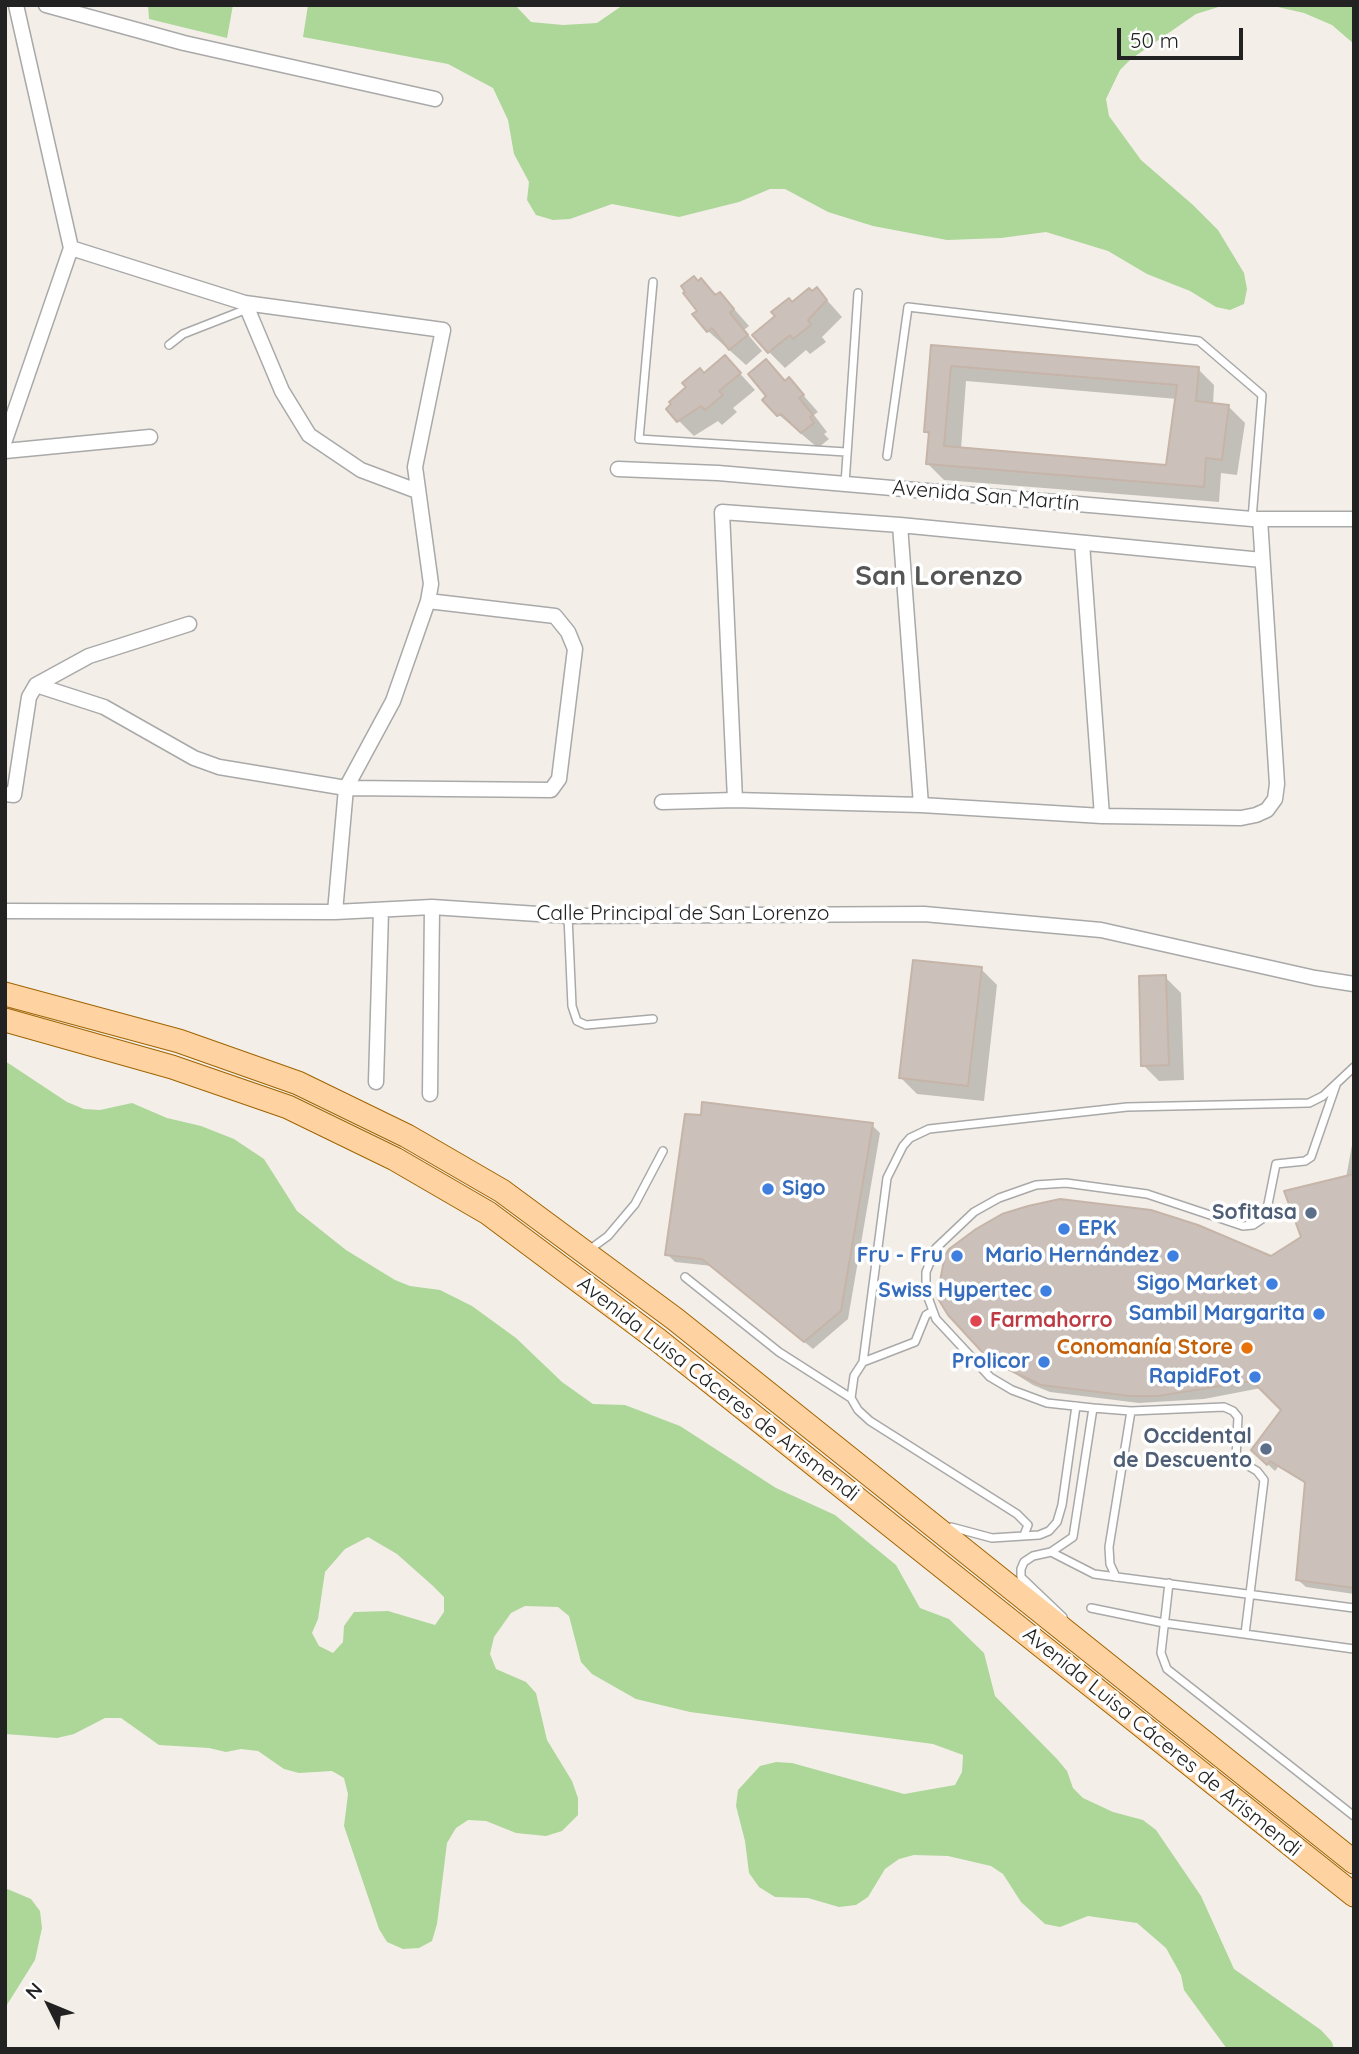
<!DOCTYPE html>
<html>
<head>
<meta charset="utf-8">
<style>
  body { margin:0 }
  #map { position:relative; width:1359px; height:2054px; overflow:hidden; background:#f3efe8; font-family:Quicksand,sans-serif }
  canvas { display:block }
  .frame { position:absolute; inset:0; border:7px solid #222; pointer-events:none }
  .north { position:absolute; left:14px; top:1970px; width:70px; height:70px; -webkit-text-stroke:5px #fff; paint-order:stroke; rotate:313deg; font-size:19px; font-weight:700; line-height:28px; text-align:center; color:#222 }
  .north::after { content:''; display:block; margin:auto; width:24px; height:32px; background:#222; clip-path:polygon(50% 0,100% 100%,50% 72%,0 100%) }
  .scale { position:absolute; left:1117px; top:28px; width:126px; height:32px; box-sizing:border-box; border:4px solid #222; border-top:0; padding-left:9px; font-size:21px; line-height:24px; white-space:nowrap; color:#222; -webkit-text-stroke:5px #fff; paint-order:stroke }
</style>
</head>
<body>
<div id="map">
<canvas width="1359" height="2054"></canvas>
<div class="frame"></div>
<div class="north">N</div>
<div class="scale">50 m</div>
</div>
<script>
const c = document.querySelector('canvas').getContext('2d');
c.lineJoin = 'round';
function paint(path, color) {
  c.fillStyle = color;
  c.fill(path, 'evenodd');
}
function poly(rows) {
  const path = new Path2D();
  for (const r of rows) {
    path.moveTo(r[0], r[1]);
    for (let i = 2; i < r.length; i += 2) path.lineTo(r[i], r[i + 1]);
  }
  return path;
}
function stroke(path, color, width, dash) {
  c.strokeStyle = color;
  c.lineWidth = width;
  c.lineCap = dash ? 'butt' : 'round';
  c.setLineDash(dash || []);
  c.stroke(path);
}
function label(font, color, halo, rows, align = 'center') {
  c.font = font + ' Quicksand,sans-serif';
  c.lineWidth = 7;
  c.setLineDash([]);
  c.textBaseline = 'middle';
  c.strokeStyle = halo;
  c.fillStyle = color;
  for (const [text, x, y, turn = 0] of rows) {
    c.save();
    c.translate(x, y);
    c.rotate((+turn || 0) * Math.PI / 180);
    c.textAlign = isNaN(turn) ? turn : align;
    if (halo) c.strokeText(text, 0, 0);
    c.fillText(text, 0, 0);
    c.restore();
  }
}
paint(poly([
  [148,5,233,5,227,38,149,19],
  [308,5,515,5,531,22,563,25,597,23,623,5,1225,5,1196,14,1131,59,1120,70,1106,99,1109,116,1141,160,1193,205,1218,230,1244,273,1247,289,1244,304,1230,310,1216,307,1190,291,1147,274,1108,251,1046,232,1001,238,947,240,873,226,828,212,785,189,770,189,739,202,679,217,612,204,570,219,553,220,536,215,527,200,529,182,514,154,508,120,493,88,448,64,303,37],
  [1269,5,1354,5,1354,44,1332,25,1304,13],
  [5,1061,67,1102,84,1109,100,1110,132,1103,167,1118,201,1126,234,1139,264,1159,297,1211,346,1250,395,1280,410,1286,440,1290,472,1306,516,1338,562,1382,593,1404,625,1405,680,1426,776,1488,835,1515,896,1565,920,1608,949,1619,984,1653,995,1696,1057,1759,1067,1771,1073,1788,1083,1798,1113,1812,1143,1820,1156,1830,1201,1896,1234,1969,1321,2030,1332,2042,1334,2049,1227,2049,1184,1990,1181,1975,1166,1948,1137,1923,1088,1916,1060,1927,1045,1924,1021,1902,1003,1874,991,1866,948,1856,914,1855,899,1859,885,1869,868,1897,856,1905,839,1907,808,1898,775,1897,759,1887,749,1873,745,1841,736,1806,738,1790,760,1766,776,1762,792,1763,904,1794,955,1785,962,1772,963,1755,933,1744,690,1712,636,1699,592,1674,581,1662,569,1616,558,1607,525,1606,511,1613,494,1637,490,1654,496,1669,526,1682,536,1693,547,1740,572,1781,578,1798,578,1815,562,1831,546,1836,516,1833,486,1821,468,1820,456,1828,447,1843,437,1924,432,1941,419,1948,403,1949,387,1942,379,1929,344,1826,348,1794,344,1778,332,1771,299,1773,284,1769,258,1751,241,1749,226,1752,209,1748,159,1745,121,1718,105,1718,74,1734,57,1738,5,1734],
  [368,1537,397,1554,433,1586,444,1597,444,1612,435,1625,388,1611,354,1612,344,1626,343,1642,333,1653,319,1646,312,1633,318,1619,325,1572,345,1549],
  [5,1888,31,1899,40,1911,42,1928,35,1960,5,2008]
]), '#add699');
paint(poly([
  [701,281,735,310,749,326,744,330,762,351,746,365,708,331,699,311],
  [817,289,842,317,822,337,826,342,810,354,806,350,785,368,769,352,793,304],
  [932,347,1198,369,1214,385,1213,405,1229,407,1245,423,1237,475,1221,473,1219,502,944,480,928,464,930,436,925,431],
  [966,381,1177,399,1167,466,961,449],
  [725,357,755,390,733,408,737,412,722,425,718,421,694,436,678,420,704,375],
  [766,361,786,382,789,379,818,412,814,415,827,432,824,434,829,439,818,448,779,415,768,396],
  [981,969,997,985,984,1101,917,1094,901,1078],
  [1165,977,1181,993,1184,1080,1159,1081,1143,1065],
  [872,1125,880,1133,848,1319,813,1349,712,1266,675,1262,667,1254],
  [1354,1134,1354,1594,1306,1587,1298,1580,1306,1484,1278,1467,1275,1471,1261,1458,1283,1410,1261,1388,1204,1399,1139,1403,1050,1392,1033,1385,993,1360,949,1314,1271,1258,1304,1238,1346,1178]
]), '#0003');
const building = poly([
  [694,276,698,281,701,278,715,295,720,292,734,309,730,313,748,335,729,350,712,328,707,332,692,314,697,311,683,293,685,292,681,286,694,276],
  [817,287,827,300,808,320,811,325,793,339,790,335,768,353,752,335,775,316,771,312,789,298,792,302,809,288,812,291,817,287],
  [931,345,1199,367,1196,401,1229,405,1222,460,1206,458,1204,487,926,464,929,432,924,432,931,345],
  [951,366,1177,385,1166,465,944,446,951,366],
  [725,355,741,373,719,391,723,395,705,410,701,406,677,422,666,409,671,404,669,402,686,387,682,383,700,368,704,373,725,355],
  [766,359,785,381,789,377,804,395,799,398,813,415,810,417,814,423,801,433,781,414,777,416,762,400,766,396,748,374,766,359],
  [913,960,982,967,968,1086,899,1078,913,960],
  [1166,975,1169,1065,1141,1066,1139,976,1166,975],
  [702,1102,873,1123,841,1311,804,1342,702,1259,665,1255,685,1114,701,1115,702,1102],
  [1354,1174,1354,1588,1296,1580,1305,1482,1270,1461,1267,1465,1251,1450,1281,1410,1252,1381,1158,1396,1130,1396,1041,1385,999,1365,983,1353,948,1315,937,1297,945,1255,949,1249,976,1229,1002,1214,1028,1206,1060,1199,1151,1210,1198,1225,1271,1256,1301,1237,1284,1191,1354,1174]
]);
paint(building, '#cbc1ba');
stroke(building, '#c6b4a8', 2);
const lane = poly([
  [653,282,639,439,846,452],
  [169,345,183,334,247,309],
  [887,456,908,307,1199,341,1262,395,1252,519],
  [845,484,858,293],
  [568,916,572,1006,577,1021,586,1025,653,1019],
  [589,1250,608,1236,635,1204,663,1151],
  [685,1277,779,1352,851,1398],
  [863,1362,915,1342,926,1315,931,1312],
  [951,1527,992,1538,1039,1535,1049,1531,1057,1522,1062,1505,1076,1406],
  [1024,1535,1028,1525,1017,1514,870,1421,858,1410,851,1398,854,1376,863,1362,887,1178,903,1146,910,1138,929,1129,1127,1107,1309,1103,1323,1096,1354,1067],
  [1051,1552,1094,1574,1354,1608],
  [1116,1577,1110,1564,1109,1547,1131,1411],
  [1169,1583,1161,1653,1167,1669,1354,1816],
  [1091,1608,1164,1623,1354,1649],
  [1063,1617,1021,1577,1021,1569,1024,1562,1033,1556,1051,1552,1073,1537,1093,1408],
  [1245,1634,1264,1480,1257,1471,1236,1459,1238,1417,1233,1411,1224,1407,1131,1411,1093,1408,1047,1403,1012,1390,990,1377,936,1319,926,1292,926,1272,936,1248,974,1212,999,1198,1036,1185,1066,1183,1147,1194,1243,1226,1253,1225,1262,1219,1268,1204,1276,1164,1305,1161,1311,1157,1336,1085]
]);
const street = poly([
  [46,5,184,43,435,99],
  [71,248,245,303,443,330,415,467,431,584,428,601,393,701,346,788,335,912],
  [245,303,282,391,309,435,361,470,417,491],
  [5,440,71,248,16,5],
  [5,451,150,437],
  [618,469,718,473,1252,519,1354,519],
  [900,525,921,805],
  [1082,543,1102,816],
  [36,685,104,707,194,758,219,767,346,788,551,790,559,779,575,649,568,632,555,616,428,601],
  [5,794,14,795,29,697,36,685,89,656,189,624],
  [735,800,722,512,900,525,1262,560],
  [662,802,735,800,921,805,1102,816,1241,818,1256,815,1267,810,1275,799,1277,784,1260,519],
  [5,911,335,912,432,907,568,916,924,914,1101,930,1315,978,1354,984],
  [376,1082,381,911],
  [430,1094,432,907]
]);
const primary = poly([
  [5,994,179,1041,298,1083,407,1136,502,1191,675,1319,1354,1862],
  [5,1020,172,1067,288,1107,395,1159,488,1213,658,1340,1354,1895]
]);
stroke(lane, '#a9a9a9', 10);
stroke(street, '#a9a9a9', 17);
stroke(primary, '#a06400', 25);
stroke(lane, '#fff', 7);
stroke(street, '#fff', 14);
stroke(primary, '#ffd2a1', 23);
for (const [x, y, r, color] of [
  [768,1189,7,"#3f7fe0"],
  [1311,1213,7,"#5c6f8a"],
  [1064,1229,7,"#3f7fe0"],
  [957,1256,7,"#3f7fe0"],
  [1173,1256,7,"#3f7fe0"],
  [1272,1284,7,"#3f7fe0"],
  [1046,1291,7,"#3f7fe0"],
  [1319,1314,7,"#3f7fe0"],
  [976,1321,7,"#e0444e"],
  [1247,1348,7,"#e8710a"],
  [1044,1362,7,"#3f7fe0"],
  [1255,1377,7,"#3f7fe0"],
  [1266,1449,7,"#5c6f8a"]
]) {
  const dot = new Path2D();
  dot.arc(x, y, r, 0, 2 * Math.PI);
  c.fillStyle = color;
  c.fill(dot);
  stroke(dot, '#fff', 2.5);
}
label('21px', '#222', '#fff', [
  ["Avenida San Martín",986,496,5],
  ["Calle Principal de San Lorenzo",683,914],
  ["Avenida Luisa Cáceres de Arismendi",718,1389,38],
  ["Avenida Luisa Cáceres de Arismendi",1162,1742,39]
]);
label('bold 21px', '#366cbe', '#fff', [
  ["Sigo",782,1189,"left"],
  ["EPK",1078,1229,"left"],
  ["Fru - Fru",943,1256],
  ["Mario Hernández",1159,1256],
  ["Sigo Market",1258,1284],
  ["Swiss Hypertec",1032,1291],
  ["Sambil Margarita",1305,1314],
  ["Prolicor",1030,1362],
  ["RapidFot",1241,1377]
], 'right');
label('bold 21px', '#4e5e75', '#fff', [
  ["Sofitasa",1297,1213],
  ["Occidental",1252,1437],
  ["de Descuento",1252,1461]
], 'right');
label('bold 21px', '#be3a42', '#fff', [
  ["Farmahorro",990,1321]
], 'left');
label('bold 21px', '#c56008', '#fff', [
  ["Conomanía Store",1233,1348]
], 'right');
label('bold 28px', '#555', '#fff', [
  ["San Lorenzo",939,577]
]);
</script>
</body>
</html>
